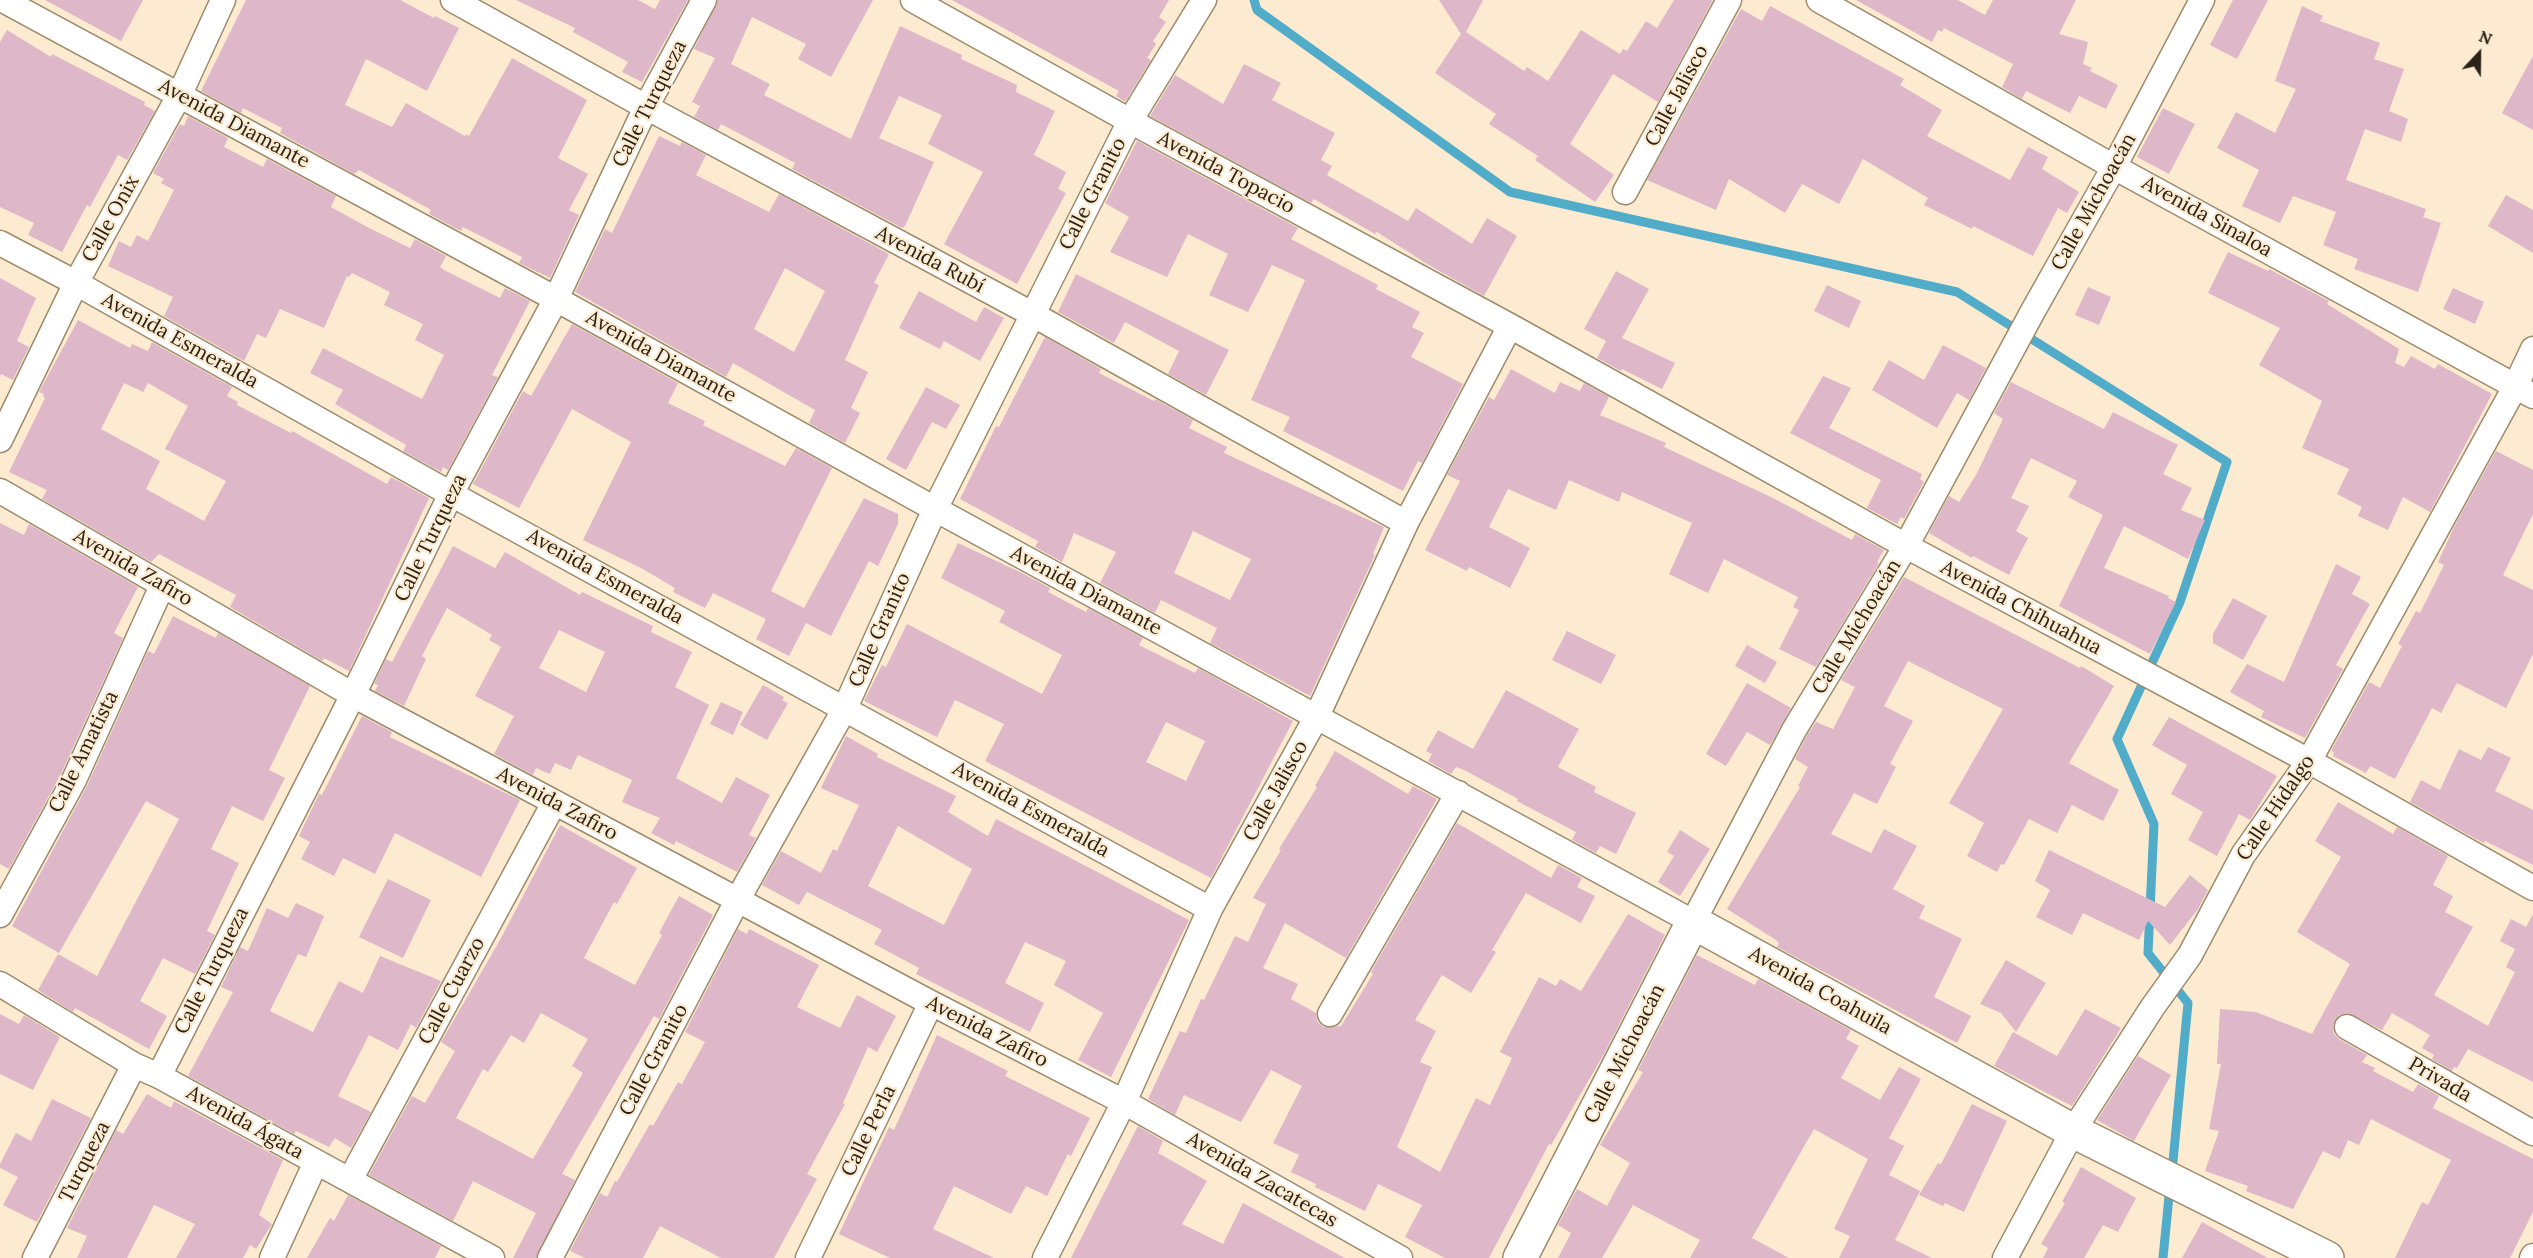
<!DOCTYPE html>
<html>
<head>
<meta charset="utf-8">
<style>
  body { margin:0 }
  #map { position:relative; width:2533px; height:1258px; overflow:hidden; background:#fcebd1; font-family:Lora,serif }
  canvas { display:block }
  .north { position:absolute; left:2449px; top:24px; width:60px; height:60px; -webkit-text-stroke:4px #fcebd1; paint-order:stroke; rotate:22deg; font-size:16px; font-weight:700; line-height:24px; text-align:center; color:#2a2216 }
  .north::after { content:''; display:block; margin:auto; width:21px; height:27px; background:#2a2216; clip-path:polygon(50% 0,100% 100%,50% 72%,0 100%) }
</style>
</head>
<body>
<div id="map">
<canvas width="2533" height="1258"></canvas>
<div class="north">N</div>
</div>
<script>
const c = document.querySelector('canvas').getContext('2d');
c.lineJoin = 'round';
function poly(rows) {
  const path = new Path2D();
  for (const r of rows) {
    path.moveTo(r[0], r[1]);
    for (let i = 2; i < r.length; i += 2) path.lineTo(r[i], r[i + 1]);
  }
  return path;
}
function stroke(path, color, width, dash) {
  c.strokeStyle = color;
  c.lineWidth = width;
  c.lineCap = dash ? 'butt' : 'round';
  c.setLineDash(dash || []);
  c.stroke(path);
}
function paint(path, color) {
  c.fillStyle = color;
  c.fill(path, 'evenodd');
}
function label(font, color, halo, rows, align = 'center') {
  c.font = font + ' Lora,serif';
  c.lineWidth = 4.5;
  c.setLineDash([]);
  c.textBaseline = 'middle';
  c.strokeStyle = halo;
  c.fillStyle = color;
  for (const [text, x, y, turn = 0] of rows) {
    c.save();
    c.translate(x, y);
    c.rotate((+turn || 0) * Math.PI / 180);
    c.textAlign = isNaN(turn) ? turn : align;
    if (halo) c.strokeText(text, 0, 0);
    c.fillText(text, 0, 0);
    c.restore();
  }
}
stroke(poly([
  [1254,0,1257,10,1510,192,1957,292,2227,462,2180,602,2117,739,2154,824,2148,953,2188,1003,2172,1172],
  [2163,1258,2170,1186]
]), '#51acc9', 9);
paint(poly([
  [45,0,143,0,121,41],
  [246,0,400,0,434,18,435,16,459,28,427,91,366,59,345,105,392,127,406,103,465,136,466,134,469,136,512,58,587,100,558,158,588,174,569,210,579,215,550,278,519,263,522,257,463,227,461,231,429,214,431,210,359,170,354,174,280,133,282,128,243,108,241,113,201,91],
  [516,0,638,0,655,9,660,0,688,0,642,82,622,72,628,62,573,32,575,28],
  [718,0,873,0,831,77,798,59,806,44,752,17,731,64,770,84,764,95,851,139,900,26,962,55,961,59,1017,85,1016,92,1055,111,1034,155,1066,172,1058,189,1066,193,1017,284,944,244,983,172,928,144,942,115,899,96,879,138,934,162,905,226,902,228,792,169,795,163,721,124,718,130,694,117,700,106,692,102,715,58,694,49],
  [952,0,1169,0,1159,17,1166,22,1153,41,1156,44,1147,58,1151,60,1125,102,1116,96,1119,91],
  [1439,0,1483,0,1466,32,1524,71,1527,67,1548,81,1581,30,1620,54,1623,49,1627,51,1646,21,1657,28,1674,0,1713,0,1658,102,1613,74,1570,144,1614,175,1595,202,1535,160,1538,156,1489,124,1496,114,1435,73,1461,34],
  [1856,0,1958,0,1985,15,1993,0,2076,0,2059,34,2088,42,2083,64,2092,68,2090,71,2118,85,2106,109,2079,96,2070,113,2026,91,2022,99,2002,87,2013,64,1944,28,1942,32,1938,30,1932,42],
  [2233,0,2268,0,2237,59,2210,45],
  [1770,6,1904,79,1900,85,1942,110,1927,136,2010,180,2028,147,2048,157,2042,169,2079,192,2067,213,2058,208,2033,256,1973,226,1972,229,1924,205,1928,198,1863,159,1839,204,1802,184,1785,213,1729,179,1716,210,1647,180,1741,9,1762,21],
  [2302,6,2323,16,2320,21,2380,43,2374,59,2404,69,2389,111,2408,119,2401,142,2365,129,2346,180,2426,209,2423,217,2441,223,2418,292,2354,269,2358,259,2323,245,2336,212,2293,196,2280,223,2242,206,2259,170,2217,148,2236,112,2275,133,2296,89,2275,81],
  [7,30,51,57,52,54,145,102,144,105,155,111,127,160,118,155,90,207,87,205,62,252,28,235,34,223,0,207,0,42],
  [2533,56,2533,130,2502,113],
  [1244,64,1281,83,1272,100,1335,133,1321,160,1332,166,1327,175,1408,221,1416,208,1472,244,1487,218,1517,236,1484,296,1427,264,1377,232,1375,234,1314,199,1311,203,1150,116,1175,75,1223,104],
  [2163,108,2195,124,2169,174,2137,157],
  [188,116,228,138,224,147,263,167,267,159,336,196,331,207,369,228,410,248,415,239,446,256,440,267,446,271,500,298,505,288,530,301,492,375,498,377,448,470,443,467,441,472,403,451,406,445,335,404,343,390,310,373,323,348,422,399,444,355,415,340,423,324,384,305,390,292,352,273,349,277,347,276,324,328,280,309,266,338,257,334,244,361,164,316,173,297,108,266,119,241,131,247,137,235,148,241,174,190,161,183,164,179,153,173,180,124,184,126],
  [659,136,680,146,682,142,706,155,696,175,769,212,779,194,889,254,874,283,879,285,845,360,868,372,851,408,860,413,845,443,809,423,815,410,733,363,726,377,575,292,605,229,612,233],
  [785,268,825,291,794,352,754,329],
  [1137,141,1298,228,1291,239,1378,285,1376,289,1420,312,1412,327,1424,333,1411,357,1463,384,1422,463,1418,461,1403,491,1283,431,1290,417,1251,400,1305,280,1272,265,1248,312,1209,295,1228,254,1188,234,1167,277,1110,252,1129,217,1105,203],
  [2506,195,2533,210,2533,253,2488,226],
  [2228,252,2268,271,2269,269,2329,301,2327,304,2399,349,2395,363,2404,367,2411,356,2435,369,2438,364,2492,394,2430,512,2403,497,2388,530,2358,516,2362,507,2337,494,2349,469,2302,448,2322,401,2259,365,2280,328,2208,293],
  [1616,271,1649,289,1622,338,1675,363,1662,389,1622,369,1621,371,1597,358,1606,341,1584,329],
  [1076,274,1229,350,1206,395,1168,374,1179,351,1125,322,1114,343,1058,312],
  [0,278,36,298,17,341,29,347,13,380,1,374,0,377],
  [1827,285,1861,301,1849,328,1814,311],
  [2088,287,2111,297,2099,325,2075,315],
  [2453,288,2484,302,2475,324,2443,309],
  [919,291,976,322,984,307,1004,318,980,361,944,341,940,349,899,328],
  [78,320,130,348,132,344,148,351,152,342,232,387,227,396,238,402,237,405,291,433,292,431,387,484,391,477,429,498,349,671,324,658,322,661,230,607,236,595,159,554,151,562,42,499,47,490,9,472,45,398,43,397,44,394,39,392],
  [124,383,143,392,148,383,188,406,165,449,226,481,204,521,146,489,160,461,101,429],
  [572,324,678,383,668,403,705,421,703,425,785,466,796,448,832,468,771,591,804,608,864,498,898,514,898,524,878,566,869,561,831,636,806,623,789,656,756,639,766,619,713,593,705,608,673,592,675,588,641,568,583,540,631,442,572,409,519,508,473,484,523,391,531,396],
  [1045,337,1101,369,1099,373,1154,401,1155,399,1193,420,1189,428,1227,447,1224,453,1384,527,1373,554,1375,555,1310,696,1210,643,1217,628,1161,600,1155,613,1100,583,1116,552,1074,533,1062,562,1035,547,1038,541,960,499,996,426,999,427],
  [1193,531,1251,559,1230,600,1174,573],
  [1943,345,1986,368,1969,400,1957,393,1937,428,1872,390,1889,360,1924,380],
  [1511,369,1555,393,1560,382,1580,391,1584,383,1609,397,1600,415,1666,443,1664,447,1773,498,1852,540,1855,534,1884,550,1877,562,1879,563,1816,667,1779,649,1799,610,1793,607,1798,597,1724,559,1708,593,1669,574,1692,523,1622,492,1619,502,1569,480,1556,510,1508,489,1489,527,1530,548,1510,588,1469,567,1467,571,1425,550,1460,481,1447,475,1489,397,1494,400],
  [1823,376,1851,388,1829,428,1922,474,1920,479,1924,482,1904,519,1901,517,1897,524,1867,508,1881,480,1790,433],
  [2011,382,2104,429,2113,412,2178,445,2163,474,2192,488,2181,510,2205,520,2188,559,2124,526,2104,568,2169,596,2168,598,2176,602,2150,654,2059,606,2103,515,2068,497,2077,481,2031,458,2011,498,2029,506,2016,531,2028,538,2009,575,1973,556,1972,558,1929,533,1949,496,1959,502,1976,475,2003,419,1994,413],
  [926,387,960,405,946,429,932,422,906,470,886,459],
  [2496,451,2533,470,2533,514,2503,575,2533,590,2533,654,2506,708,2457,683,2441,713,2432,708,2395,779,2370,766,2366,773,2333,756,2334,752,2331,751,2369,682,2380,688,2402,646,2398,644,2416,611,2420,613,2444,565,2438,562,2455,525],
  [0,523,24,535,29,524,138,587,114,633,123,638,61,774,9,869,0,864],
  [958,543,1022,573,1050,588,1048,592,1086,612,1088,608,1143,638,1139,645,1195,673,1198,668,1293,721,1211,878,985,761,1004,724,955,700,937,737,864,701,882,665,886,667,907,624,1042,694,1062,655,999,622,1005,611,941,578],
  [1166,722,1205,741,1186,781,1146,762],
  [453,546,495,568,505,552,580,595,582,592,653,626,651,632,692,652,675,687,709,705,676,778,722,803,736,777,770,795,749,835,756,838,737,872,676,841,674,845,651,833,660,818,622,802,632,780,578,755,571,770,555,763,550,774,536,768,533,775,494,754,514,716,475,696,501,647,489,640,492,635,447,608,422,656,426,659,404,706,375,691,378,685,374,684,386,659,392,662],
  [559,630,605,652,586,692,539,668],
  [2336,564,2361,577,2352,594,2370,604,2336,665,2343,669,2305,738,2261,717,2264,711,2230,692,2247,664,2284,682],
  [1904,577,2080,668,2081,666,2114,686,2069,763,2119,790,2103,821,2072,805,2057,833,2029,819,2004,865,2001,864,1997,872,1967,856,1984,823,1949,803,2003,709,1908,661,1884,706,1913,721,1890,764,1896,767,1877,804,1854,793,1831,834,1871,853,1884,829,1917,846,1893,889,1925,906,1919,918,1962,939,1934,997,1971,1016,1957,1043,1777,947,1779,943,1776,940,1727,909,1800,787,1798,786,1808,767,1795,759,1806,737,1816,722,1833,729,1855,687,1841,680],
  [2233,598,2267,616,2243,660,2213,643,2213,634],
  [173,616,216,638,218,633,310,686,269,770,285,778,263,821,232,806,211,849,239,863,207,931,215,935,195,974,163,958,140,1001,167,1016,149,1049,75,1008,73,1012,38,990,58,954,97,976,179,819,146,801,59,953,12,926,87,786,148,651,154,654],
  [1567,631,1616,655,1601,684,1552,660],
  [1747,645,1777,662,1765,683,1735,666],
  [1747,683,1791,708,1770,745,1747,732,1726,766,1706,754],
  [763,685,784,697,782,700,788,703,767,740,740,725],
  [1506,690,1579,729,1558,767,1596,787,1594,792,1636,813,1616,854,1600,846,1596,853,1572,840,1576,832,1517,801,1518,799,1464,770,1456,767,1451,774,1428,761,1432,754,1426,751,1438,730,1473,749],
  [721,702,743,712,733,735,710,724],
  [362,716,392,732,390,737,520,800,481,877,395,833,375,874,343,858,334,876,301,859,310,842,299,836,319,794,322,795],
  [2169,717,2277,776,2250,820,2239,814,2217,856,2188,840,2203,812,2171,794,2187,765,2152,745],
  [846,736,878,754,877,757,956,796,948,812,988,836,996,819,1189,920,1111,1077,1078,1060,1103,1013,1054,985,1066,961,1025,942,1005,983,1044,1003,1030,1032,916,974,919,968,874,944,882,930,807,892,799,905,762,885,781,851,821,873,833,849,837,851,859,805,821,788],
  [898,826,972,869,944,925,868,886],
  [2488,747,2511,758,2495,791,2533,810,2533,865,2485,841,2484,843,2474,838,2410,802,2421,780,2440,790,2459,749,2481,760],
  [1335,751,1408,794,1413,786,1437,799,1346,958,1285,923,1263,968,1298,984,1291,999,1316,1013,1317,1021,1323,1027,1341,1026,1373,974,1371,972,1457,823,1551,878,1558,865,1582,878,1577,887,1595,896,1581,923,1526,893,1492,950,1496,952,1471,993,1442,975,1415,1020,1436,1031,1420,1062,1432,1067,1397,1147,1440,1172,1476,1098,1490,1105,1512,1058,1500,1052,1539,977,1556,986,1560,979,1581,991,1628,914,1665,935,1604,1054,1551,1145,1549,1144,1489,1258,1445,1258,1405,1237,1422,1205,1378,1184,1365,1211,1315,1187,1316,1184,1291,1172,1299,1155,1273,1143,1302,1086,1271,1070,1241,1122,1184,1095,1175,1115,1148,1099,1180,1031,1186,1033,1201,999,1204,1000,1235,936,1248,942,1266,904,1253,898,1281,850,1279,849,1317,787,1315,786],
  [2338,802,2393,834,2397,827,2448,856,2433,885,2453,896,2445,912,2473,927,2434,995,2488,1026,2515,972,2506,967,2515,949,2500,941,2511,919,2526,927,2533,914,2533,1082,2468,1049,2457,1068,2454,1067,2452,1071,2432,1059,2434,1055,2422,1048,2430,1035,2392,1013,2382,1030,2348,1013,2339,1015,2333,1026,2334,1034,2339,1039,2367,1055,2362,1062,2375,1068,2373,1071,2413,1092,2418,1084,2439,1096,2433,1108,2533,1159,2533,1212,2510,1258,2395,1258,2422,1202,2428,1205,2451,1160,2371,1119,2359,1145,2348,1140,2340,1159,2323,1151,2293,1209,2246,1191,2248,1186,2205,1171,2219,1131,2209,1129,2221,1064,2217,1064,2220,1009,2256,1012,2312,1034,2350,964,2297,932,2341,857,2315,841],
  [560,825,637,868,617,904,614,902,584,958,635,985,662,935,659,933,679,896,713,915,659,1019,654,1016,562,1174,575,1180,536,1258,513,1258,536,1213,473,1181,453,1221,369,1175,412,1096,425,1103,455,1051,441,1042,500,940],
  [541,1013,588,1039,572,1066,583,1073,533,1159,456,1118,483,1069,488,1072,511,1035,524,1043],
  [1680,830,1710,849,1680,896,1658,882,1674,856,1667,852],
  [2049,850,2165,907,2190,875,2208,890,2198,909,2170,945,2148,921,2139,940,2083,913,2072,935,2036,917,2050,890,2035,881],
  [388,879,431,900,403,958,359,937],
  [296,903,324,916,306,957,298,954,270,1011,313,1032,339,981,363,993,380,956,441,981,416,1028,411,1024,398,1050,369,1035,338,1096,371,1112,351,1148,335,1138,329,1147,296,1131,294,1134,188,1076,233,992,221,987,240,947,248,951,267,908,288,918],
  [738,929,747,934,749,929,819,965,797,1007,840,1028,857,995,896,1016,877,1052,868,1047,843,1103,845,1104,807,1174,817,1179,774,1258,721,1258,660,1226,643,1258,585,1258,570,1251,600,1193,607,1197,615,1181,617,1182,650,1124,653,1126,678,1082,682,1084,705,1042,685,1032],
  [1697,955,1755,985,1758,979,1851,1030,1846,1039,1859,1046,1841,1078,1880,1100,1899,1067,1921,1079,1889,1138,1904,1146,1889,1175,1920,1191,1895,1240,1932,1258,1839,1258,1850,1236,1834,1229,1868,1159,1814,1129,1752,1238,1789,1258,1690,1258,1700,1240,1633,1205,1602,1258,1558,1258,1571,1233,1558,1225,1577,1189,1607,1206,1630,1163,1600,1145,1643,1072,1638,1070],
  [2006,960,2046,983,2016,1032,2001,1013,1980,1004],
  [2085,1009,2121,1028,2072,1106,1994,1066,2013,1032,2057,1056],
  [0,1014,19,1024,24,1015,60,1037,33,1090,0,1074],
  [937,1035,1008,1071,1005,1076,1090,1118,1071,1156,1068,1154,1047,1196,1026,1186,1011,1214,954,1186,933,1229,994,1258,890,1258,839,1234,889,1127,894,1130],
  [2138,1056,2171,1075,2134,1141,2097,1120],
  [147,1094,171,1108,174,1101,283,1160,259,1215,272,1224,256,1249,250,1245,243,1258,176,1258,195,1224,154,1205,127,1258,77,1258,87,1236,67,1228,116,1130,123,1134],
  [52,1099,91,1118,37,1222,3,1205,18,1177,0,1168,0,1164,16,1133,31,1141],
  [1972,1104,2007,1121,1964,1212,1945,1203,1943,1206,1919,1195,1938,1163,1941,1164],
  [1138,1126,1163,1141,1158,1153,1160,1154,1207,1181,1182,1224,1223,1244,1243,1203,1345,1258,1071,1258],
  [2081,1167,2136,1198,2118,1232,2103,1225,2084,1258,2043,1258,2048,1248,2041,1244,2065,1203,2062,1202],
  [348,1195,441,1246,435,1258,307,1258,330,1218,334,1221],
  [2202,1222,2229,1237,2268,1258,2182,1258]
]), '#deb7c9');
const street = poly([
  [3,0,556,299,935,509,1693,922,1794,730,1906,546,2033,311,2114,167,2202,0],
  [453,0,646,107,1032,314,1406,523],
  [913,0,1130,121,1510,326,1906,546,2309,761,2533,888],
  [1819,0,2114,167,2533,396],
  [1625,192,1729,0],
  [0,243,76,283,451,494,1210,909],
  [0,440,76,283,180,94,223,0],
  [0,491,353,695,931,1003,1124,1102,1400,1258],
  [0,915,74,780,162,586],
  [0,984,134,1065,159,1076,492,1258],
  [1330,1014,1458,793],
  [2347,1027,2533,1133],
  [159,1076,353,695,451,494,556,299,646,107,704,0],
  [350,1180,554,803],
  [35,1258,134,1065],
  [272,1258,316,1162],
  [550,1258,738,899,845,708,935,509,1130,121,1204,0],
  [808,1258,931,1003],
  [1045,1258,1124,1102,1210,909,1317,716,1406,523,1510,326],
  [2005,1258,2073,1131,2152,1008,2190,955,2243,855,2309,761,2515,387,2533,349],
  [2532,1258,2533,1256]
]);
const secondary = poly([
  [1520,1258,1693,922,2073,1131,2327,1258]
]);
stroke(street, '#9e8b6c', 27);
stroke(secondary, '#9e8b6c', 36);
stroke(street, '#fff', 24);
stroke(secondary, '#fff', 33);
label('20px', '#2a2216', '#fcebd1', [
  ["Calle Jalisco",1677,96,-62],
  ["Calle Turqueza",650,104,-63],
  ["Avenida Diamante",234,124,28],
  ["Avenida Topacio",1226,173,28],
  ["Calle Granito",1093,194,-63],
  ["Calle Michoacán",2094,202,-61],
  ["Avenida Sinaloa",2207,217,29],
  ["Calle Onix",111,219,-61],
  ["Avenida Rubí",930,260,28],
  ["Avenida Esmeralda",180,341,29],
  ["Avenida Diamante",661,357,29],
  ["Calle Turqueza",431,538,-64],
  ["Avenida Zafiro",133,568,30],
  ["Avenida Esmeralda",605,577,29],
  ["Avenida Diamante",1086,591,28],
  ["Avenida Chihuahua",2021,608,28],
  ["Calle Michoacán",1857,627,-59],
  ["Calle Granito",880,630,-66],
  ["Calle Amatista",84,752,-64],
  ["Calle Jalisco",1276,791,-61],
  ["Avenida Zafiro",557,804,28],
  ["Calle Hidalgo",2276,808,-56],
  ["Avenida Esmeralda",1031,810,29],
  ["Calle Turqueza",212,971,-63],
  ["Calle Cuarzo",452,991,-62],
  ["Avenida Coahuila",1820,991,29],
  ["Avenida Zafiro",987,1032,27],
  ["Calle Michoacán",1625,1054,-63],
  ["Calle Granito",654,1060,-62],
  ["Privada",2440,1080,30],
  ["Avenida Ágata",245,1123,29],
  ["Calle Perla",869,1131,-64],
  ["Turqueza",85,1162,-63],
  ["Avenida Zacatecas",1262,1180,30]
]);
</script>
</body>
</html>
